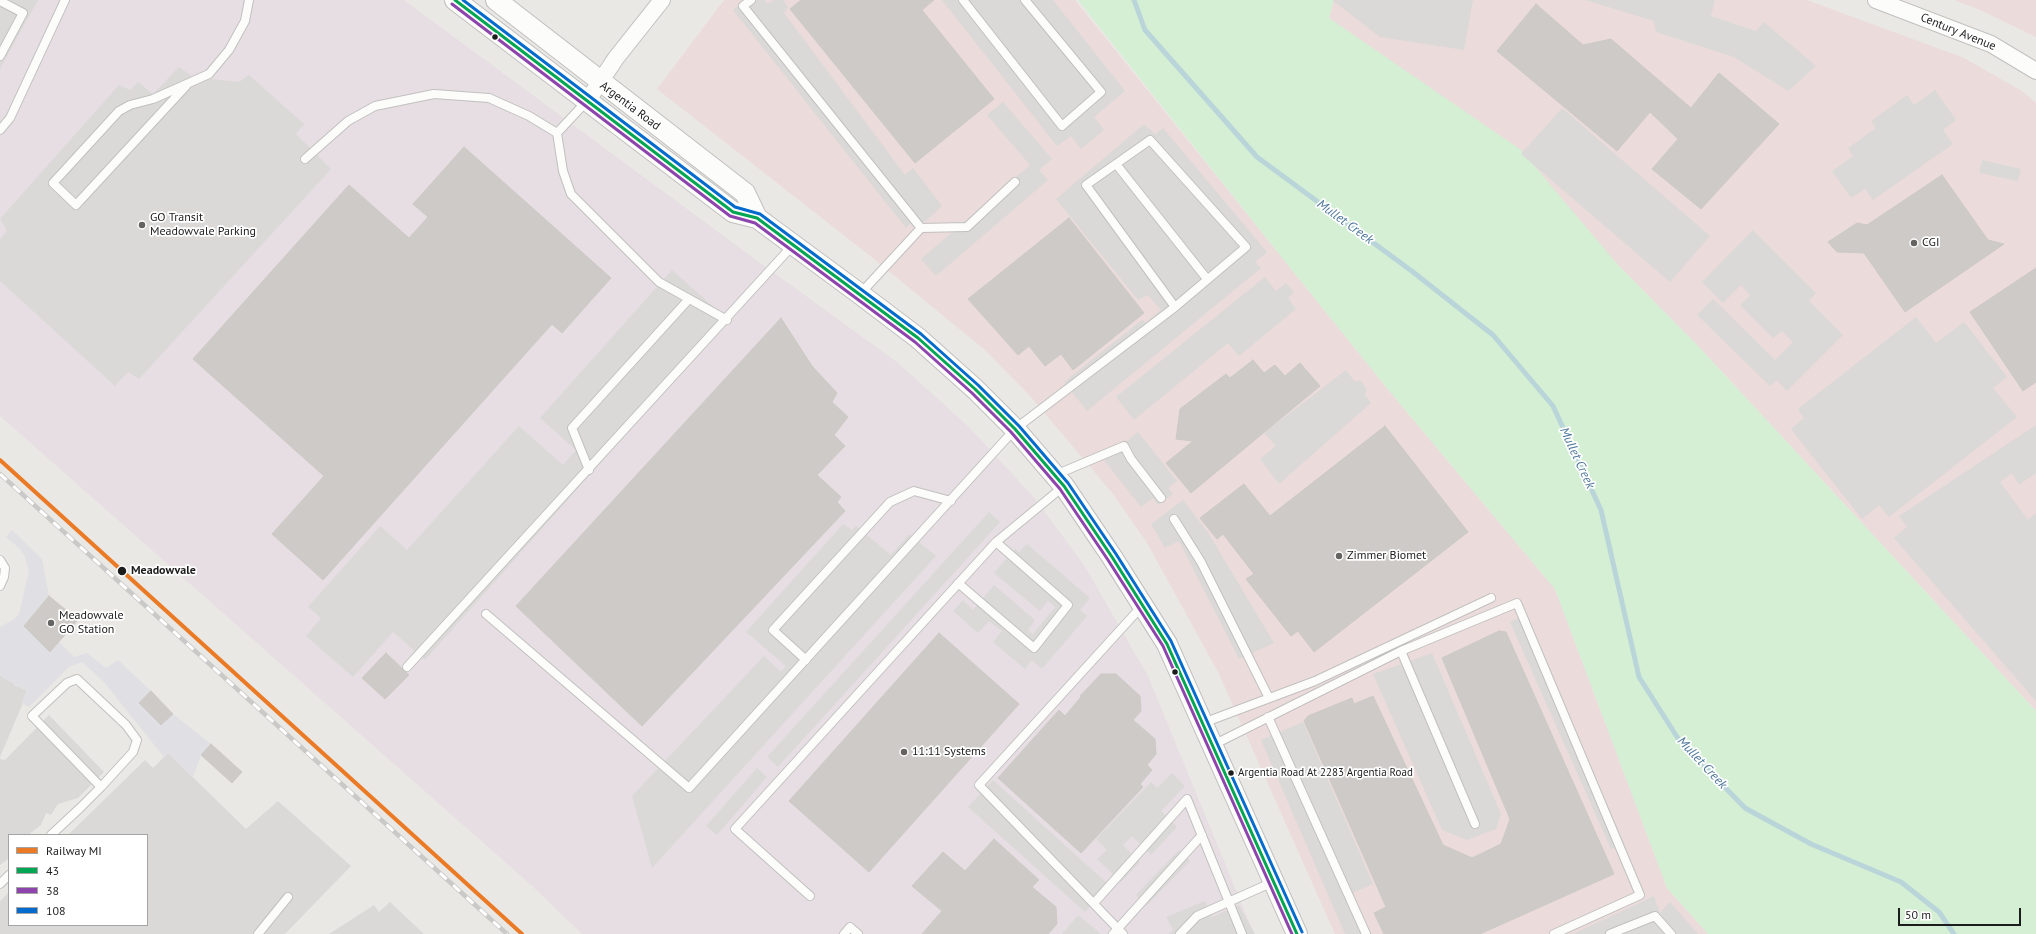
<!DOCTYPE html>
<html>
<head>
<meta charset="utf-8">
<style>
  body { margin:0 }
  #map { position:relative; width:2036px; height:934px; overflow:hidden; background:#eae8e4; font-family:"PT Sans",sans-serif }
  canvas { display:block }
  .legend { position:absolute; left:8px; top:834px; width:140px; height:92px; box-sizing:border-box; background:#fff; border:1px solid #a4a4a4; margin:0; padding:5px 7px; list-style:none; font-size:12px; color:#1c1c1c }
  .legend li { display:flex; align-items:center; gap:8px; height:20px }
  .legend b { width:20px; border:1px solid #a4a4a4 }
  .scale { position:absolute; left:1898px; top:908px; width:123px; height:18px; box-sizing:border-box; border:2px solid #1c1c1c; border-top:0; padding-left:5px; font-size:12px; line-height:14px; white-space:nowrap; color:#1c1c1c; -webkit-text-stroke:3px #fff; paint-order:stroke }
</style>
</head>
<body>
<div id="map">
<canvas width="2036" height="934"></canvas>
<ul class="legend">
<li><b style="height:5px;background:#ea7a25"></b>Railway MI</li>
<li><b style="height:5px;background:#00a651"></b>43</li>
<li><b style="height:5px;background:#8e44ad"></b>38</li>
<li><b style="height:5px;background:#026bcd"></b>108</li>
</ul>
<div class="scale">50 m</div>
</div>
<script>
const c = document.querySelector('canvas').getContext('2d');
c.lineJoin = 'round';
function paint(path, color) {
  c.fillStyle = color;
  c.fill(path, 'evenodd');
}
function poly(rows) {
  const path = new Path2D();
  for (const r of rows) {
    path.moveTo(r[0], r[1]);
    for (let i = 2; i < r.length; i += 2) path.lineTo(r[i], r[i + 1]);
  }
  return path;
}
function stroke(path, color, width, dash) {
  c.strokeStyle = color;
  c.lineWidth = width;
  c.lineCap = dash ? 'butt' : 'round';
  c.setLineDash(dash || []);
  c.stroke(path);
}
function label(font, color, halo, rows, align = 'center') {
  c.font = font + ' "PT Sans",sans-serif';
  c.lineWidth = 3.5;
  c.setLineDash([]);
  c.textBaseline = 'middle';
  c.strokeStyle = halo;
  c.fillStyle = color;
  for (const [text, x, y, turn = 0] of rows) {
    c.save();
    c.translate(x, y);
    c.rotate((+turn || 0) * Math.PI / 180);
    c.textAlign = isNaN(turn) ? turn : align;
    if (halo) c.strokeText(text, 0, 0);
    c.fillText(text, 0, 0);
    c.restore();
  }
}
paint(poly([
  [724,0,1075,0,1391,393,1555,589,1667,888,1708,934,1335,934,1218,672,1147,543,1113,494,1030,396,985,350,869,255,657,89],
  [1334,0,1807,0,1964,58,2022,91,2036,103,2036,711,1698,346,1618,265,1329,18],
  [1954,0,2036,0,2036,37,1978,9]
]), '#ebdcdb');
paint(poly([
  [0,0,404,0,748,254,897,362,969,427,1016,478,1035,499,1084,565,1148,676,1254,934,582,934,531,885,0,416]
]), '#e7dee3');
paint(poly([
  [1078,0,1334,0,1329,18,1521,150,1618,265,1698,346,2036,711,2036,934,1708,934,1667,888,1555,589,1391,393,1287,264]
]), '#d4efd3');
paint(poly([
  [0,0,38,0,0,69],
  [745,0,765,0,767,4,774,0,783,0,788,7,784,13,905,175,913,168,942,206,920,226,914,220,906,228,733,10],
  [942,0,1053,0,1125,91,1094,117,1104,130,1081,149,1071,136,1057,146],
  [1332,0,1473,0,1464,50,1380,37],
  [1585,0,1715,0,1711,16,1756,31,1764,22,1816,66,1788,91,1734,57,1656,32,1654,21],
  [179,67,193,77,239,82,249,75,304,124,296,134,331,169,139,379,128,372,115,386,0,281,0,239,7,231,0,219,119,85,130,90,138,82,153,94],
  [1935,90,1956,120,1943,130,1953,144,1873,200,1865,189,1851,198,1832,171,1853,156,1848,148,1876,128,1871,121,1907,95,1914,105],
  [1003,102,1052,159,1039,170,1048,180,936,276,921,259,1030,165,987,115],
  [1562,108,1710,236,1670,282,1521,154],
  [1144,124,1155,134,1163,128,1267,252,1255,262,1261,268,1087,411,1064,382,1142,320,1146,323,1161,310,1148,295,1138,300,1056,199],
  [1982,160,2021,169,2018,181,1979,173],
  [1753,230,1816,293,1809,301,1843,335,1787,391,1777,380,1770,386,1697,315,1713,299,1775,360,1793,342,1782,331,1773,338,1740,305,1750,295,1741,285,1723,303,1702,282],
  [672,270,728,320,425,660,393,632,353,677,306,636,321,618,308,607,380,526,407,550,519,426,563,465,576,450,540,418],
  [1265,277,1276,291,1286,283,1294,292,1288,298,1296,309,1239,356,1228,343,1134,420,1116,397],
  [1916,317,1936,343,1964,322,2007,377,1993,388,2017,417,1889,517,1879,505,1862,519,1791,429,1804,418,1798,409],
  [1346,370,1355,382,1360,380,1367,389,1365,395,1371,403,1279,484,1260,459,1276,446,1264,433],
  [2036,425,2036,473,2019,485,2012,473,2000,482,2028,520,2036,513,2036,701,1894,538,1907,527,1899,516],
  [1138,432,1177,481,1168,488,1173,494,1158,505,1153,498,1141,507,1104,460],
  [1183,500,1209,534,1274,643,1239,659,1179,541,1165,548,1151,524],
  [989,512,1000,522,778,767,767,757],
  [843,524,852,530,856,526,891,555,909,534,936,556,652,868,632,796,764,656,781,672,786,666,746,632],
  [1027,544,1090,598,1080,610,1087,616,1042,669,1032,660,1025,669,993,642,1002,631,989,621,978,633,953,611,963,600,973,610,994,585,1035,620,1028,630,1033,634,1055,607,1048,601,1040,611,994,573,1015,549,1019,552],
  [1523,616,1624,843,1611,849,1510,622],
  [1432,653,1501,814,1496,829,1467,840,1442,830,1373,674],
  [0,666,18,674,14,685,28,691,0,757],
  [49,715,104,772,78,798,58,804,51,815,46,813,41,825,28,835,9,835,9,856,7,860,0,865,0,759,5,760],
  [1303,722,1373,884,1353,893,1371,934,1345,934,1261,740],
  [168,753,246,829,278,801,351,866,285,934,0,934,0,901,9,892,9,925,147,925,147,835,68,835,145,760,153,768],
  [757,768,767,777,717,835,706,826],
  [1172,773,1185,786,1161,811,1177,827,1151,855,1132,836,1123,845,1140,862,1121,882,1097,859,1107,850,1096,839,1151,782,1157,788],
  [993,780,1109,885,1085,912,968,807],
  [1179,850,1190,861,1146,906,1136,895],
  [1654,896,1660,913,1670,902,1698,934,1573,934],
  [1205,901,1212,917,1239,905,1255,934,1169,934,1173,929,1166,917],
  [390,902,424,934,329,934,374,905,379,912],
  [1078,915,1101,934,1062,934]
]), '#dad9d8');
paint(poly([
  [12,530,42,559,49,596,24,626,50,652,59,642,74,657,87,653,106,668,118,660,151,691,139,703,161,725,173,714,211,744,201,755,193,777,168,753,164,757,103,681,82,662,69,667,29,707,21,703,26,691,0,676,0,627,13,620,19,614,29,571,25,557,20,549,6,537]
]), '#e0dfe3');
stroke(poly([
  [1134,0,1145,30,1257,157,1413,272,1493,335,1553,406,1601,510,1639,677,1679,740,1745,808,1811,844,1901,882,1939,912,1954,934]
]), '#bad5da', 5);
const building = poly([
  [801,0,934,0,922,10,994,99,915,163,790,9,801,0],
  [1536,4,1583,45,1611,39,1691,108,1719,73,1779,124,1701,209,1652,169,1678,139,1650,112,1617,151,1497,51,1536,4],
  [464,147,611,278,562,333,552,324,323,580,272,534,324,476,193,359,349,185,409,238,428,217,413,204,464,147],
  [1942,175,1988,240,2004,244,1905,312,1864,253,1837,252,1828,242,1857,223,1867,225,1942,175],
  [1069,218,1144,313,1073,370,1061,354,1045,366,1029,346,1018,355,968,299,1069,218],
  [2036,268,2036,382,2023,391,1970,312,2036,268],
  [781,318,812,366,837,393,832,402,848,417,834,435,845,446,817,475,841,497,837,502,845,511,642,726,516,606,781,318],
  [1253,360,1264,373,1275,365,1285,376,1300,363,1320,386,1191,493,1166,463,1193,441,1176,439,1180,409,1226,374,1230,378,1253,360],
  [1385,426,1468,532,1314,652,1298,631,1291,636,1246,579,1254,574,1223,534,1217,539,1200,518,1244,484,1270,516,1385,426],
  [49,596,78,620,50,652,24,626,49,596],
  [1499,631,1506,632,1614,874,1480,934,1384,934,1374,913,1386,907,1304,721,1308,716,1352,698,1354,704,1373,696,1443,845,1472,858,1501,844,1510,819,1442,658,1499,631],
  [939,633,1019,704,869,872,789,801,939,633],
  [386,653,409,675,385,699,362,678,386,653],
  [1101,674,1116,674,1140,696,1141,711,1133,720,1155,739,1156,754,1147,765,1152,770,1140,784,1143,787,1081,853,998,778,1059,710,1065,716,1081,697,1080,696,1101,674],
  [151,691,173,714,161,725,139,703,151,691],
  [211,744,242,772,232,783,201,755,211,744],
  [994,839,1039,880,1032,887,1056,907,1057,924,1048,934,922,934,942,911,912,886,943,852,965,871,994,839]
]);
paint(building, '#cdcac7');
stroke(building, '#cdcac6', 1);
const service = poly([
  [751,0,743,6,921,228],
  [963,0,1062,126,1101,92,1025,0],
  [0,1,23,13,0,56],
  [186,86,76,205,53,183,119,111,130,105,153,99,209,74,229,50,245,21,249,0],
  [0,130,10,118,65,0],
  [557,133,587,101],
  [305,159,348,121,375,106,434,94,489,98,529,116,557,133,563,171,571,194,659,282,727,320],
  [1116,164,1207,279],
  [860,294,921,228,967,227,1015,182],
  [589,470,572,428,689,299],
  [1055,475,1124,446,1131,459,1161,498],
  [1174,519,1201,562,1269,698],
  [0,560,5,568,4,577,0,586],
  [958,583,1034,648,1068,605,996,542],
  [486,614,689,788,1015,429,1175,307,1246,247,1150,140,1086,185,1175,307],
  [1401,651,1475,824],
  [806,660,773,630,890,502,914,491,951,501],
  [407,667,793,245],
  [1268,717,1366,934],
  [1203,723,1315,681,1491,598],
  [1213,745,1401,651,1517,603,1640,895,1554,934],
  [51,835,80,808,101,787,133,752,137,740,126,725,77,679,67,683,32,716,101,787],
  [0,884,9,875],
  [810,896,735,829,996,542,1064,486],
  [1094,903,1187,799,1242,934],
  [258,934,288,897],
  [844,934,850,927,858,934],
  [1113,934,1202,835],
  [1123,934,979,785,1142,606],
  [1180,934,1197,916,1273,882],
  [1610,934,1655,916,1671,934]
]);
const minor = poly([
  [1876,0,1991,44,2036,71],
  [588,100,616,58,662,0]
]);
const tertiary = poly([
  [455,0,733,212,757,218,860,294,918,338,975,389,1015,429,1064,486,1112,557,1167,644,1297,934],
  [496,0,745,193,757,218]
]);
stroke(service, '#c1c0bf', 10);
stroke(minor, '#c1c0bf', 18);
stroke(tertiary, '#c1c0bf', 22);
stroke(service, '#fcfcfb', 8);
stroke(minor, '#fcfcfb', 16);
stroke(tertiary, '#fcfcfb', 20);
const rail = poly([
  [0,474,507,934]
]);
stroke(rail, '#c9c9c8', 4.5);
stroke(rail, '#fff', 3, [9]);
stroke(poly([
  [455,0,733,212,757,218,918,338,975,389,1015,429,1064,486,1112,557,1167,644,1297,934]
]), '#00a651', 3);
stroke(poly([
  [452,4,730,216,755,223,915,342,972,393,1011,432,1060,489,1108,560,1163,646,1292,934]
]), '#8e44ad', 3);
stroke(poly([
  [463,0,735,207,760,214,921,334,978,385,1019,426,1068,483,1116,554,1171,641,1302,932]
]), '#026bcd', 3);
stroke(poly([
  [0,460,522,934]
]), '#ea7a25', 4);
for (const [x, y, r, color] of [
  [495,37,3.5,"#1c1c1c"],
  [142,225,4,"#646362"],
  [1914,243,4,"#646362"],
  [1339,556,4,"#646362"],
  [122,571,5,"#1c1c1c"],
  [51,623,4,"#646362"],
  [1175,672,3.5,"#1c1c1c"],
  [904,752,4,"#646362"],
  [1231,773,3.5,"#1c1c1c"]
]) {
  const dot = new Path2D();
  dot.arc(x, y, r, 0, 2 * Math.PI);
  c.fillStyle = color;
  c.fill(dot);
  stroke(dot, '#fff', 1.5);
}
label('11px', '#1c1c1c', '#fff', [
  ["Argentia Road At 2283 Argentia Road",1238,773]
], 'left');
label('12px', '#1c1c1c', '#fff', [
  ["Century Avenue",1958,32,22],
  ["Argentia Road",630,106,37]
]);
label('12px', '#1c1c1c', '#fff', [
  ["GO Transit",150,218],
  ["Meadowvale Parking",150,232],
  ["CGI",1922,243],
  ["Zimmer Biomet",1347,556],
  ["Meadowvale",59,616],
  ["GO Station",59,630],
  ["11:11 Systems",912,752]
], 'left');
label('bold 12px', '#1c1c1c', '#fff', [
  ["Meadowvale",131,571]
], 'left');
label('italic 13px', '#4f779b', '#fff', [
  ["Mullet Creek",1345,222,36],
  ["Mullet Creek",1577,458,65],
  ["Mullet Creek",1702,763,47]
]);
</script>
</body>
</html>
